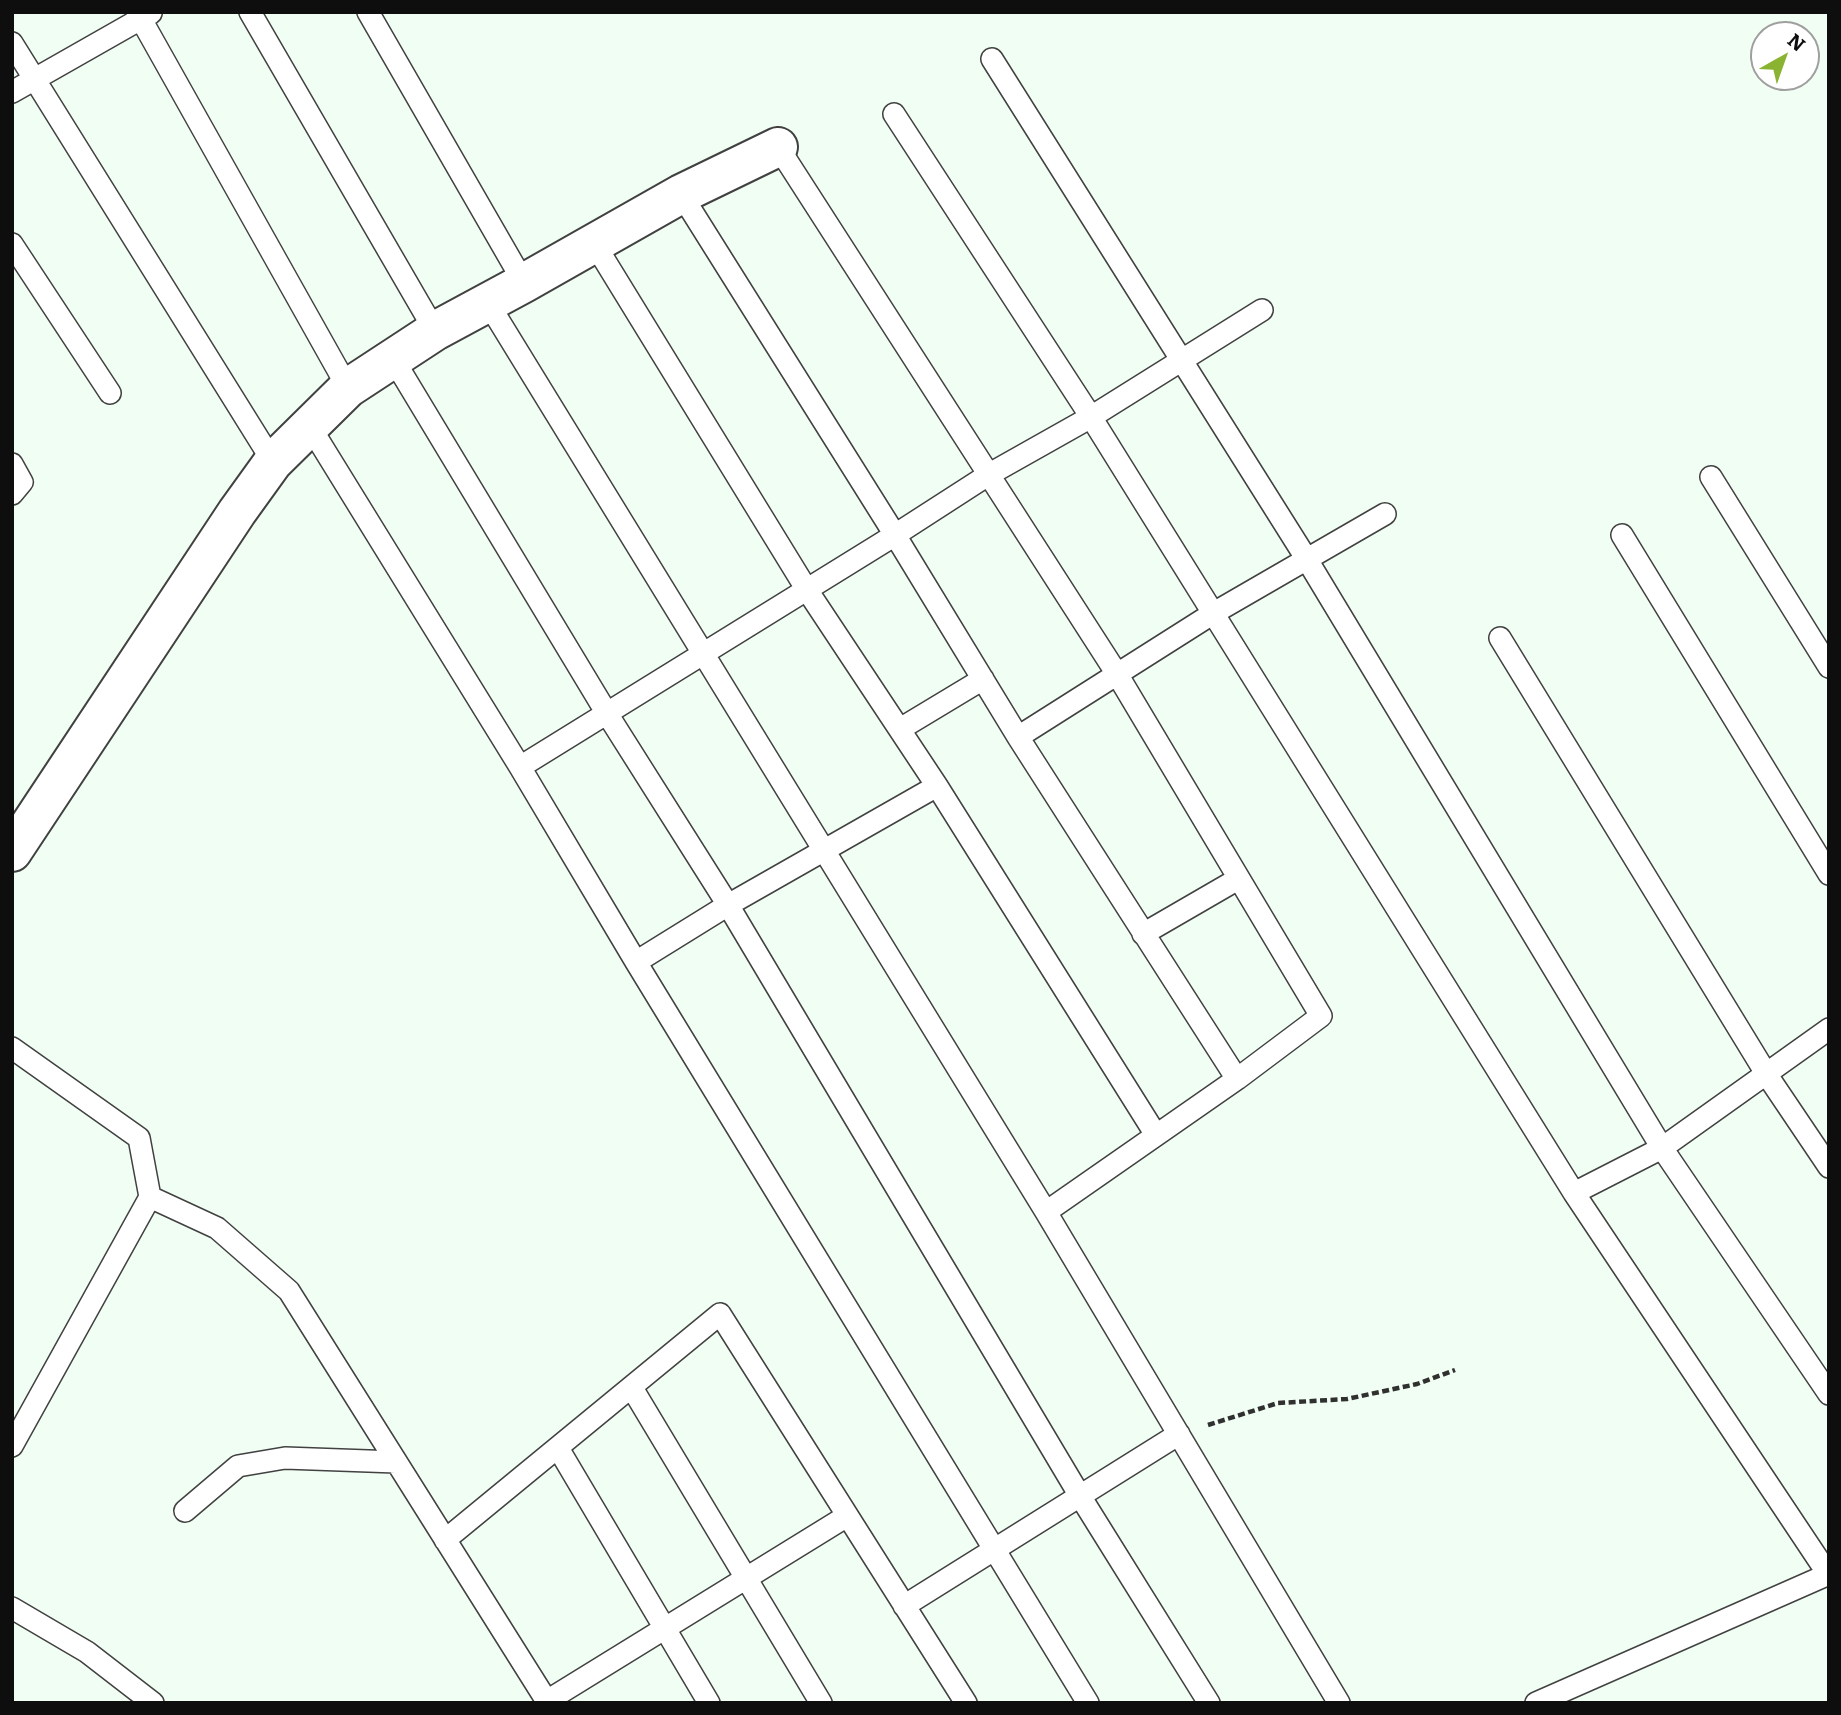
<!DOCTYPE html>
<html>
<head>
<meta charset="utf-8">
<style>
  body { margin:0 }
  #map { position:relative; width:1841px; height:1715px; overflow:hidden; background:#f1fef3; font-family:Literata,serif }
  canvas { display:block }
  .frame { position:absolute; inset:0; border:14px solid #0e0e0e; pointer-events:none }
  .north { position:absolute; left:1750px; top:21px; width:70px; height:70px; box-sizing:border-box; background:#fff; border:2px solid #9f9f9f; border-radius:50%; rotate:40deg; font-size:19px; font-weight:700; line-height:28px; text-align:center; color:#0e0e0e }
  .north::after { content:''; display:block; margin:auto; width:24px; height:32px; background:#8bb332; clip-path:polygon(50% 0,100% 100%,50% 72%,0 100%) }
</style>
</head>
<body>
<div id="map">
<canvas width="1841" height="1715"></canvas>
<div class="frame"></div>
<div class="north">N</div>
</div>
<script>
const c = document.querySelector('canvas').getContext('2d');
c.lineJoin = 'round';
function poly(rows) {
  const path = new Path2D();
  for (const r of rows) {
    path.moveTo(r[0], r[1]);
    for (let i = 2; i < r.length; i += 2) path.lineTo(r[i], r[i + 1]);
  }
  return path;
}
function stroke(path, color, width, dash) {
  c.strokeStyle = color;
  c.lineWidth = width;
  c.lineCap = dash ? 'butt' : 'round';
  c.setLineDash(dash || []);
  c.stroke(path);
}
const service = poly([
  [137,12,348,388],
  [250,12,435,331],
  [368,12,524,283],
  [12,43,273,462],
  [992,59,1306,558,1662,1148,1829,1394],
  [12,92,151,13],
  [894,114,1091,417,1574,1193,1828,1574],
  [778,147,1117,674,1321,1016,1237,1079,1046,1212],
  [681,194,895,535,1018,737,1237,1079],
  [594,243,807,590,937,786,1156,1135],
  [12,244,110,393],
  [488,303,1046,1212,1339,1703],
  [392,357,606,712,728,905,1080,1496,1209,1703],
  [309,425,520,767,636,962,1088,1703],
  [12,464,22,482,12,494],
  [1711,477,1829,667],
  [1622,535,1829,874],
  [1500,638,1767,1075,1829,1167],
  [900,729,983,679],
  [1018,737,1212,614,1385,514],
  [520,767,895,535,988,475,1091,417,1262,310],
  [1143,934,1238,879],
  [636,962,728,905,937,786],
  [12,1048,139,1138,150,1197,217,1228,289,1291,548,1703],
  [1574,1193,1662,1148,1829,1029],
  [632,1388,821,1703],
  [12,1446,150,1197],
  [558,1448,709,1703],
  [185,1511,238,1466,285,1458,396,1462],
  [445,1540,720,1314,966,1703],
  [904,1606,1179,1434],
  [12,1608,87,1652,153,1703],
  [547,1701,847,1516],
  [1536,1703,1829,1574]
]);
const minor = poly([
  [12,852,237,512,273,462,348,388,435,331,524,283,681,194,778,147]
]);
stroke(service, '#414141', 24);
stroke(minor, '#414141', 42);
stroke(poly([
  [1208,1425,1278,1403,1347,1399,1417,1384,1455,1370]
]), '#303030', 4.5, [7, 3.5]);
stroke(service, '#fff', 21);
stroke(minor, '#fff', 38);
</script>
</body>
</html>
